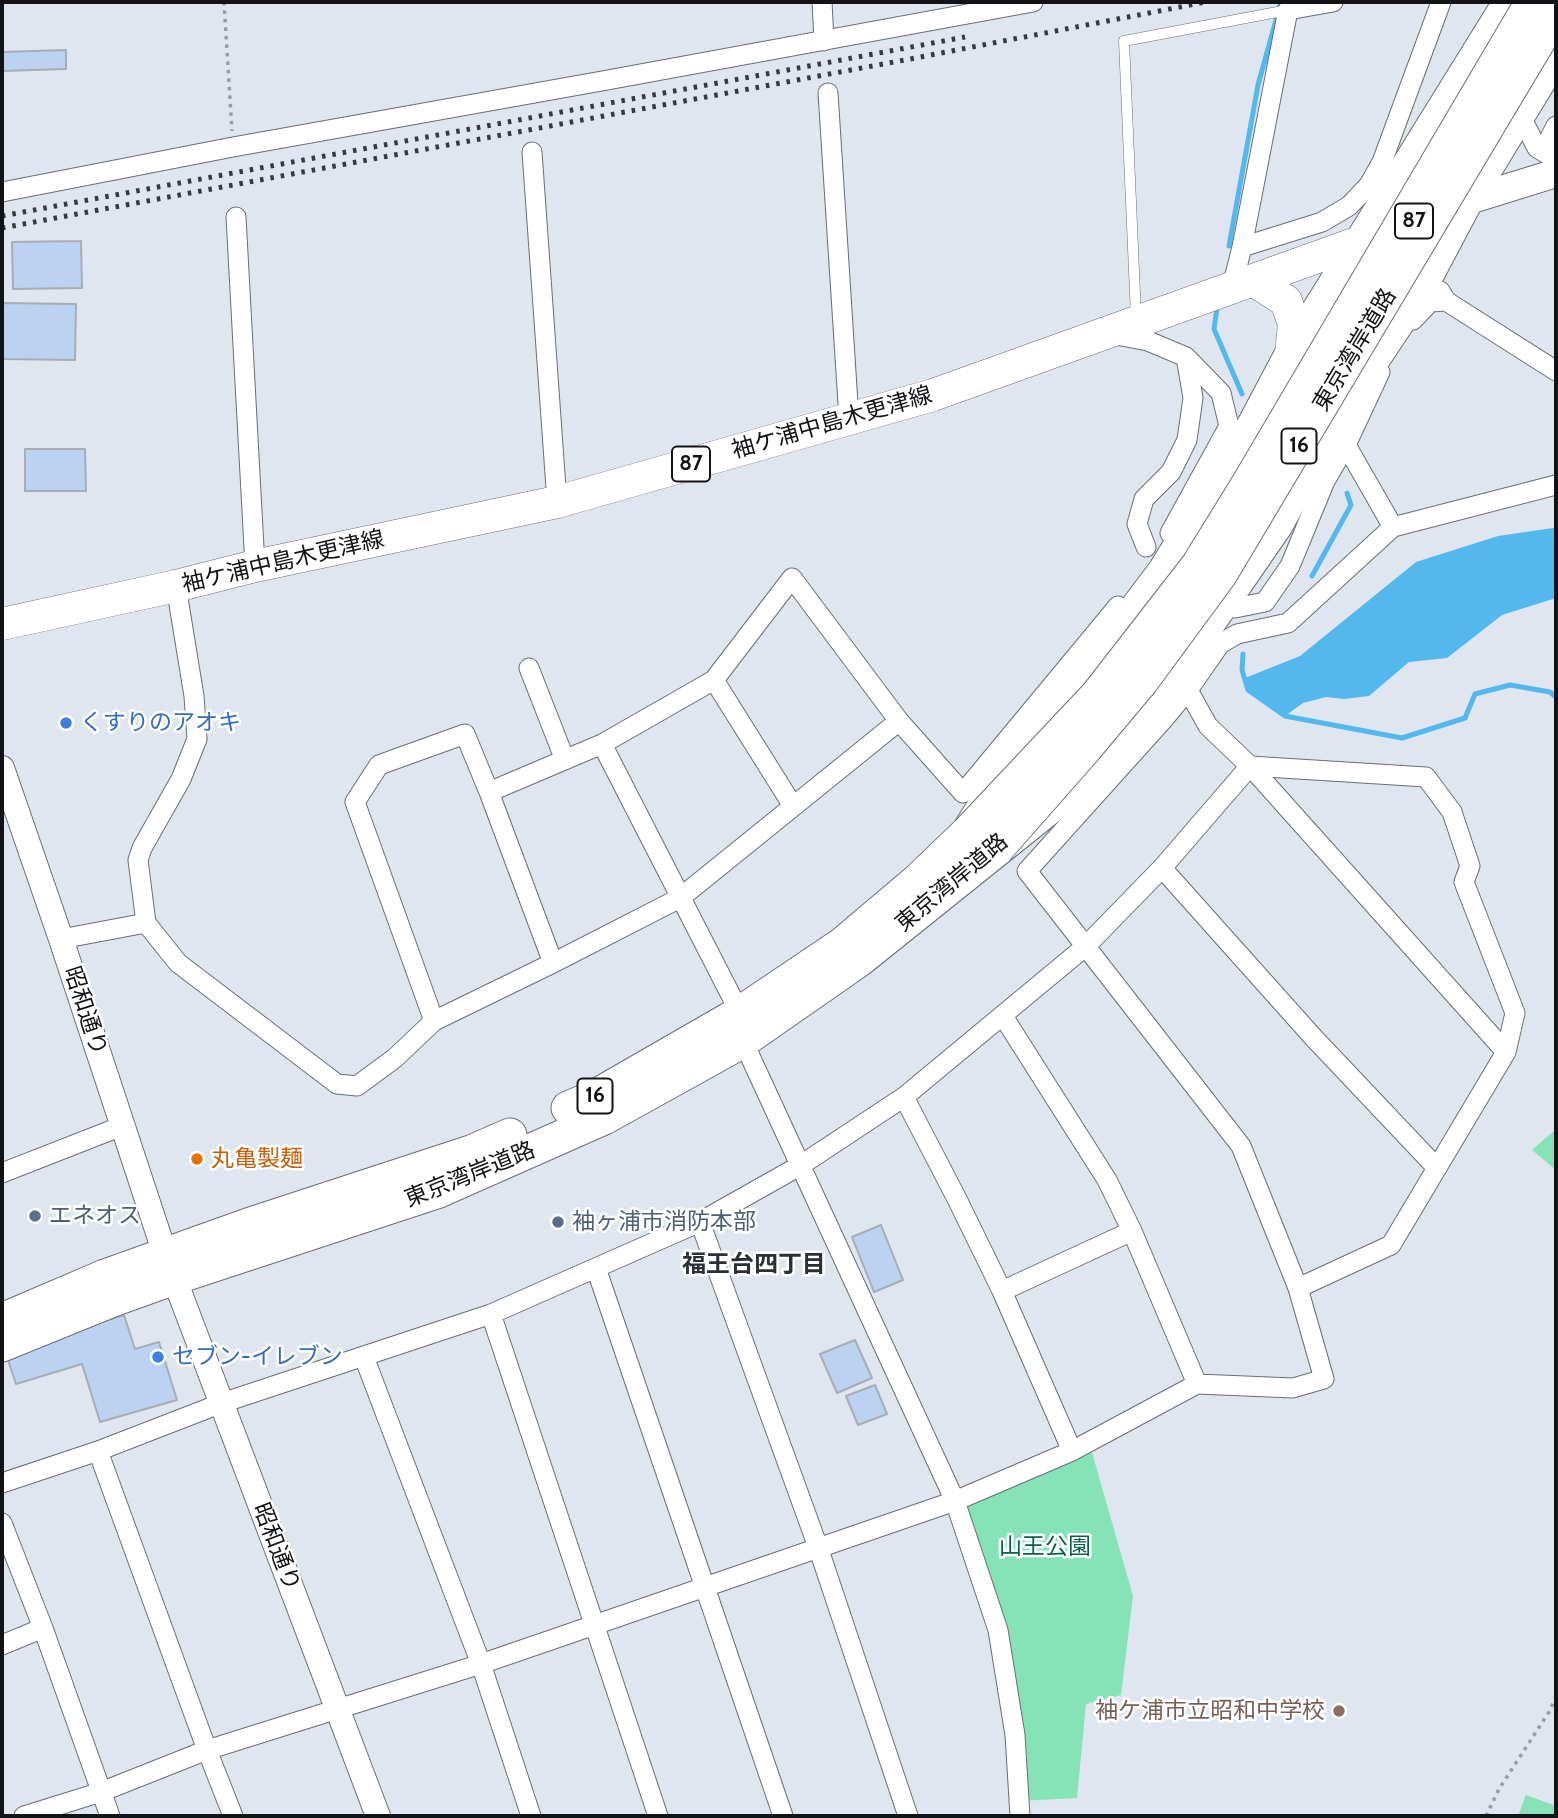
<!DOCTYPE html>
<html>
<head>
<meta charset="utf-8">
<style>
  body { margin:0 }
  #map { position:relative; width:1558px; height:1818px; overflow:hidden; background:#dfe6ef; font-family:Cabin,sans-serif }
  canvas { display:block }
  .frame { position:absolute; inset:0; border:4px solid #111316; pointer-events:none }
</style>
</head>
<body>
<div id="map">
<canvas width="1558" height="1818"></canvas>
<div class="frame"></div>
</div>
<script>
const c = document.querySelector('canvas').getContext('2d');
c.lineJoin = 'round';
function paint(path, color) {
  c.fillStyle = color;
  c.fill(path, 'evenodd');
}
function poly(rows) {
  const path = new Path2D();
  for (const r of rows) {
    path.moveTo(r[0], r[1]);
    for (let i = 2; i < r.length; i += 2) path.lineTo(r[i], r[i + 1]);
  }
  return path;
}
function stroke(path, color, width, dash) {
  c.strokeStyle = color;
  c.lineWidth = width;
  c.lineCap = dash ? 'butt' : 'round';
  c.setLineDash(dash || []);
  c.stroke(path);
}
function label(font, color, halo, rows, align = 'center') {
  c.font = font + ' Cabin,"Noto Sans JP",sans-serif';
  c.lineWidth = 5;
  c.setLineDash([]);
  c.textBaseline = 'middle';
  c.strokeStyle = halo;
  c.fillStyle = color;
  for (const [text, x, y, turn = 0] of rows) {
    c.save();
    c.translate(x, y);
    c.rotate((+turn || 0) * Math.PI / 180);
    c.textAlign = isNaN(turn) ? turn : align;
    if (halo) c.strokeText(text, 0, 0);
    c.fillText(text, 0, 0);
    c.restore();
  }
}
paint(poly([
  [1556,1129,1556,1170,1532,1150],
  [1089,1442,1133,1596,1121,1695,1086,1704,1077,1798,1019,1801,998,1630,955,1501],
  [1526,1795,1556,1806,1556,1816,1518,1816]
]), '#86e3b8');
paint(poly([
  [1553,528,1556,530,1556,598,1502,615,1447,658,1409,662,1369,696,1344,699,1326,697,1303,703,1285,716,1248,690,1245,678,1300,656,1416,562,1498,536]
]), '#52b8ed');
stroke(poly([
  [1229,246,1258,85,1281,2],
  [1217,308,1214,329,1242,394],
  [1312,576,1351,505,1347,493],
  [1243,654,1242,670,1248,690,1285,716,1402,738,1465,718,1475,694,1510,685,1550,692,1556,697]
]), '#52b8ed', 5);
const building = poly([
  [66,50,66,69,2,71,2,52,66,50],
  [81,241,82,288,13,289,12,242,81,241],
  [2,303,76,304,75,360,2,359,2,303],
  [25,449,85,449,86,491,25,491,25,449],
  [881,1225,903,1280,874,1292,852,1237,881,1225],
  [124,1315,135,1349,159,1342,177,1400,100,1422,82,1364,16,1384,5,1351,124,1315],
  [855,1340,872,1378,837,1393,820,1354,855,1340],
  [875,1385,887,1414,858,1425,846,1396,875,1385]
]);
paint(building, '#bbd2f0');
stroke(building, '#a7adb6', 2);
const service = poly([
  [1136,317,1124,41,1288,10]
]);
const minor = poly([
  [822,2,824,41],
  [828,93,849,419],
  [1520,115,1537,148,1556,159],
  [1543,151,1556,126],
  [532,152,557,502],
  [2,192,233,147,602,81,1033,2],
  [236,217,255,566],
  [1242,247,1322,222,1349,206,1369,185,1382,162,1441,2],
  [1232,287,1242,247,1288,10,1333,2],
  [1440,291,1446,301,1556,371],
  [1413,320,1430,302,1446,301],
  [1111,334,1148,341,1186,357,1221,393,1229,426,1170,533],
  [1346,445,1393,527],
  [1146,547,1137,524,1144,499,1171,472,1187,440,1193,398,1186,357],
  [1235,608,1265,602,1290,566,1325,481,1346,445,1380,372],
  [529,668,565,760],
  [714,680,793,806],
  [602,744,740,1013],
  [489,792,602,744,714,680,792,578,899,721],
  [1162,868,1313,1037,1437,1168],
  [146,923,138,860,142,848,181,779,197,739,194,696,176,586],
  [61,939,146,923,178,963,337,1084,357,1086,395,1058,434,1021,553,963,680,898,899,721,963,793,1118,606],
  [1003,1016,1107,1180,1132,1231,1197,1384],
  [434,1021,355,802,379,765,465,734,489,792,553,963],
  [743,1041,955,1501,998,1630,1015,1735,1020,1816],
  [1506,1052,1250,766,1208,726,1188,690,1220,644,1237,634,1288,623,1393,527,1556,485],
  [904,1097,957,1199,1002,1291,1072,1451],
  [2,1173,122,1126],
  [700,1222,818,1547,908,1816],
  [596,1268,783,1816],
  [1002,1291,1132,1231],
  [491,1314,658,1816],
  [364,1357,481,1664,531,1816],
  [98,1451,207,1750,233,1816],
  [2,1483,98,1451,222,1403,491,1314,700,1222,801,1165,904,1097,1086,946,1162,868,1250,766,1426,777,1452,812,1470,866,1464,882,1515,1013,1506,1052,1391,1245,1298,1288],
  [2,1523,43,1628,110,1816],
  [2,1645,43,1628],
  [24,1816,101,1792,207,1750,481,1664,955,1501,1072,1451,1197,1384,1293,1388,1324,1379,1298,1288,1241,1146,1027,871,1163,720,1188,690]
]);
const tertiary = poly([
  [2,768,61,939,165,1254,378,1816]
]);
const secondary = poly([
  [1466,201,1556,173]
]);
const primary = poly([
  [1253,280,1286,301,1294,324,1291,355],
  [2,624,176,586,255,566,557,502,933,395,1376,236]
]);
const trunk = poly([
  [568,1108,594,1097,740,1013,841,945,918,880,968,832,1021,748,1082,681,1164,572,1255,423,1291,355,1510,2],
  [2,1320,105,1276,248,1225,471,1152,510,1135],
  [2,1345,113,1300,174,1278,439,1191,604,1118,743,1041,858,961,1075,787,1174,673,1276,525,1343,404,1403,314,1429,271,1466,201,1556,53]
]);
stroke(service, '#686e76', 11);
stroke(minor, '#686e76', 21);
stroke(tertiary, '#686e76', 26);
stroke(secondary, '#686e76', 30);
stroke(primary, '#686e76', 33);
stroke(trunk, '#686e76', 35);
stroke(poly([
  [224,2,232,131],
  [1486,1816,1499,1789,1549,1712,1556,1697]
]), '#989da4', 3.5, [3.5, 5]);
stroke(service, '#fff', 10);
stroke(minor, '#fff', 19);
stroke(tertiary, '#fff', 24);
stroke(secondary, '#fff', 28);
stroke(primary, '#fff', 32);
stroke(trunk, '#fff', 33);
stroke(poly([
  [2,216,965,37],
  [2,228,910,59,1206,2]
]), '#36393d', 5, [3.5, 7]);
const trunkBridge = poly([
  [968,832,1097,695,1198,565,1248,484,1532,2],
  [997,849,1085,749,1142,681,1220,575,1556,12]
]);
stroke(trunkBridge, '#686e76', 35, []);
stroke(trunkBridge, '#fff', 33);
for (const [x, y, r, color] of [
  [66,723,7,"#3f7fe0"],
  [197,1159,7,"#e8710a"],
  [35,1216,7,"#5c6f8a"],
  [558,1222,7,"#5c6f8a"],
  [158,1357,7,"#3f7fe0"],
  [1339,1711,7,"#8d6e63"]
]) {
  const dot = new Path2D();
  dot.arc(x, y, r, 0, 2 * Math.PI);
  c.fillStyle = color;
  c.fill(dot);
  stroke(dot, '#fff', 2.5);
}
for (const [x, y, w] of [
  [1414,221,38],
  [1299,446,35],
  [691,464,38],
  [595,1096,35]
]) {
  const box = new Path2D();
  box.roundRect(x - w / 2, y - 17.5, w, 35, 5);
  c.fillStyle = '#fff';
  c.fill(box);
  stroke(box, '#111316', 2);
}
label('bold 21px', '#111316', null, [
  ["87",1414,221],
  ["16",1299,446],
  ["87",691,464],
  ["16",595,1096]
]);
label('23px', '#111316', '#fff', [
  ["東京湾岸道路",1355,350,-59],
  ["袖ケ浦中島木更津線",832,423,-16],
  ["袖ケ浦中島木更津線",283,562,-13],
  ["東京湾岸道路",952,883,-40],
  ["昭和通り",85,1011,72],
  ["東京湾岸道路",470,1175,-22],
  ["昭和通り",276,1547,69]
]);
label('23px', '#366cbe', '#fff', [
  ["くすりのアオキ",80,723],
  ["セブン-イレブン",172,1357]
], 'left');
label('23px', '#c56008', '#fff', [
  ["丸亀製麺",211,1159]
], 'left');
label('23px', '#4e5e75', '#fff', [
  ["エネオス",49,1216],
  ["袖ヶ浦市消防本部",572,1222]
], 'left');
label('23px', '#0b6143', '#fff', [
  ["山王公園",1045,1547]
]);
label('23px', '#785e54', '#fff', [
  ["袖ケ浦市立昭和中学校",1325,1711]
], 'right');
label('bold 24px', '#2b3037', '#fff', [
  ["福王台四丁目",754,1265]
]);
</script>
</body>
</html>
